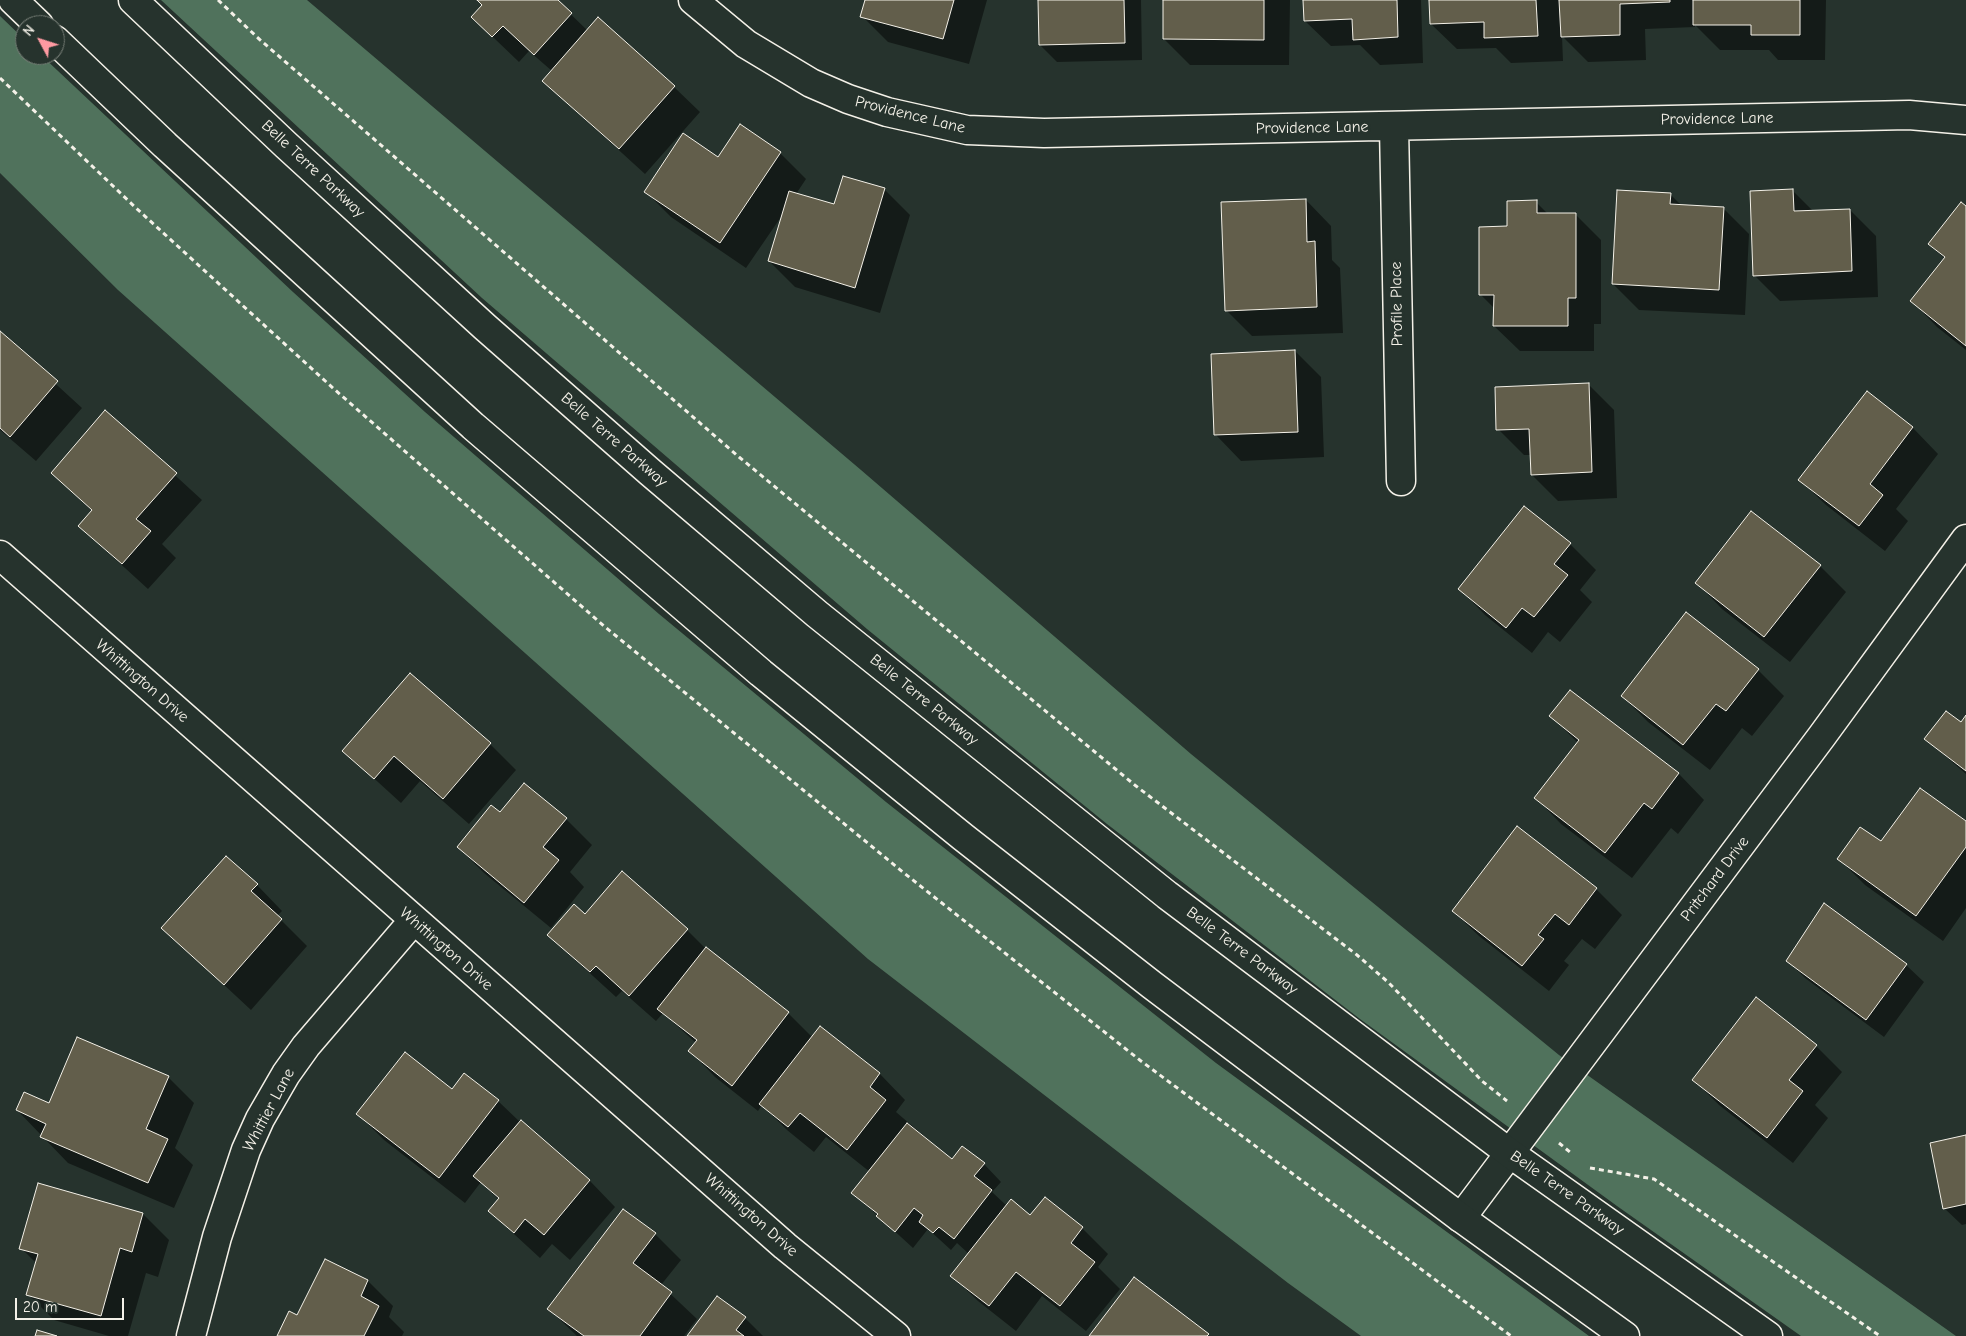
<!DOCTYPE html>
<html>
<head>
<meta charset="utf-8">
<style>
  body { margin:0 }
  #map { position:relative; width:1966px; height:1336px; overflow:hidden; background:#26332d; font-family:"Comic Neue",sans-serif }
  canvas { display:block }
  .north { position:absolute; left:15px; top:15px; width:50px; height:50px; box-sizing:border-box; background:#26332d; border:1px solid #787f78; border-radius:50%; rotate:310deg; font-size:14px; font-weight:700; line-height:20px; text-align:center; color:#f4f1e8 }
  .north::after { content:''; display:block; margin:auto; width:18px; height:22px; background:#ff9aa2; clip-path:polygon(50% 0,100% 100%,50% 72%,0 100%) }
  .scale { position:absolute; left:15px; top:1298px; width:109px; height:22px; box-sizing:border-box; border:2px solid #f4f1e8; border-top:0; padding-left:6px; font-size:15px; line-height:18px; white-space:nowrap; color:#f4f1e8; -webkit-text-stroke:4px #26332d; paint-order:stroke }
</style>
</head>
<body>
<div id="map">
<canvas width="1966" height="1336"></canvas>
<div class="north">N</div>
<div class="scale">20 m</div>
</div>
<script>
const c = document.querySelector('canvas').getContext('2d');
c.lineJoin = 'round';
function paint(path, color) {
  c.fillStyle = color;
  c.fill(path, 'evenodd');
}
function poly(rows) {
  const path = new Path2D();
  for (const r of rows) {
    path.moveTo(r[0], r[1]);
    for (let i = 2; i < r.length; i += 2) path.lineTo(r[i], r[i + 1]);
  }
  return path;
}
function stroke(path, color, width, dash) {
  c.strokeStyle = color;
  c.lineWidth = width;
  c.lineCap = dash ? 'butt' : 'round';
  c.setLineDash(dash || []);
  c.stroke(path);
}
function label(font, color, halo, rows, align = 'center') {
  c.font = font + ' "Comic Neue",sans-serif';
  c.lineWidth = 5;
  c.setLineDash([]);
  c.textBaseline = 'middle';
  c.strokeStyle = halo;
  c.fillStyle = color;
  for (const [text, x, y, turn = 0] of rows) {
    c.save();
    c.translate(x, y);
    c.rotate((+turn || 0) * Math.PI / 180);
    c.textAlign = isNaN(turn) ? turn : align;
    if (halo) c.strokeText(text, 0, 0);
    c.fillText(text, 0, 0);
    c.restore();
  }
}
paint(poly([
  [161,0,307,0,861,470,1191,754,1559,1055,1956,1336,1801,1336,1617,1206,1360,1019,1107,824,867,629,482,298],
  [0,16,25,40,25,55,41,55,293,292,425,412,659,614,886,802,1216,1063,1589,1336,1361,1336,1288,1283,868,959,118,290,0,173]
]), '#50725c');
paint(poly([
  [477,0,556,0,588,31,674,87,700,112,645,174,543,81,552,71,529,51,519,62,472,17,483,6],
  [866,0,987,0,969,64,888,42,862,16],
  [1039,0,1141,0,1142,60,1057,62,1040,45],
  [1164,0,1290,0,1289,65,1190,65,1164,39],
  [1304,0,1421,0,1423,63,1380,65,1360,45,1331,46,1305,21],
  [1430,0,1826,0,1825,60,1778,60,1769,50,1720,50,1695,25,1695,27,1645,29,1646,60,1588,62,1562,36,1563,61,1511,63,1496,48,1457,49,1431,24],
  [740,126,780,153,806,179,796,194,835,206,884,189,910,215,880,313,795,287,769,261,783,214,746,268,671,217,645,191,718,159],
  [1792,190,1814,212,1850,210,1876,236,1878,297,1780,301,1754,275],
  [1670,194,1682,206,1723,208,1749,234,1745,315,1639,310,1613,284],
  [1306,200,1331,226,1332,260,1340,268,1343,333,1252,336,1226,310],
  [1536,202,1549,215,1575,214,1601,240,1601,324,1594,324,1594,351,1520,351,1494,326,1495,309,1480,294,1508,228],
  [1966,208,1966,350,1937,327,1912,301,1945,259,1930,244],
  [0,333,82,408,36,461,0,430],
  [1295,351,1321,377,1324,457,1241,461,1216,435],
  [1588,384,1614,410,1617,498,1558,501,1532,475,1531,455,1524,455,1498,429],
  [1867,392,1913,428,1938,454,1896,509,1908,521,1885,551,1826,505,1800,480],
  [106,412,202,500,162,544,176,558,148,589,79,526,92,511,52,473],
  [1524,508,1570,544,1596,570,1580,590,1592,602,1560,642,1548,632,1532,653,1485,615,1460,589],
  [1752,513,1820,566,1846,592,1790,662,1722,609,1697,583],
  [1758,670,1784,696,1752,736,1742,728,1710,770,1648,722,1622,696],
  [410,675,490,744,516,770,469,824,420,781,401,803,344,751],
  [1570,692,1679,774,1704,800,1678,834,1671,828,1632,878,1561,824,1536,798,1578,743,1551,716],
  [1966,717,1966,774,1926,739,1961,724],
  [501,814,566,819,592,845,570,872,584,887,551,928,484,873,458,847],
  [1966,822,1966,908,1943,941,1865,885,1839,859,1881,843],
  [1517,828,1596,889,1622,915,1595,949,1582,939,1564,961,1569,965,1549,991,1479,936,1453,911],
  [257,885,282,911,277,916,307,946,251,1010,163,928],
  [585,916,687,930,706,949,788,1013,813,1038,820,1028,880,1074,905,1100,896,1112,952,1160,962,1147,984,1164,1001,1182,992,1192,1007,1206,1031,1217,1045,1199,1082,1228,1108,1254,1098,1267,1120,1289,1086,1331,1042,1296,1016,1331,978,1301,952,1276,969,1254,957,1243,951,1250,928,1229,913,1248,853,1193,870,1172,826,1137,814,1152,787,1130,762,1105,758,1111,715,1077,690,1051,696,1043,663,1013,656,1021,622,991,616,997,548,935],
  [1788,961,1906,965,1924,982,1884,1037,1805,978],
  [1816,1046,1842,1072,1815,1105,1828,1118,1793,1163,1719,1105,1694,1080],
  [168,1077,194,1103,175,1148,193,1165,174,1208,68,1163,17,1110],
  [453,1090,498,1101,520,1122,590,1181,615,1207,570,1260,552,1244,540,1258,489,1211,499,1200,481,1182,465,1203,384,1140,358,1114],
  [1966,1136,1966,1224,1962,1225,1944,1208],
  [39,1184,143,1214,169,1240,158,1277,146,1273,128,1336,109,1336,54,1320,28,1294,37,1264,21,1248],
  [655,1234,681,1260,661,1285,697,1319,684,1336,577,1336,549,1309],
  [368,1281,393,1306,389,1317,404,1332,402,1336,279,1336,298,1316],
  [745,1318,763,1336,689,1336]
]), '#0007');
const building = poly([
  [477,0,558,0,572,13,534,55,503,26,492,37,471,17,482,5,477,0],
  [865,0,954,0,943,39,860,17,865,0],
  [1038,0,1124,0,1125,43,1039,45,1038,0],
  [1163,0,1264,0,1264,40,1163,39,1163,0],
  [1303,0,1397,0,1398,37,1353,40,1352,19,1304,21,1303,0],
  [1429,0,1536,0,1538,36,1484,38,1484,22,1430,24,1429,0],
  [1559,0,1670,0,1670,2,1620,4,1620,35,1561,37,1559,0],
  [1693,0,1800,0,1800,35,1751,35,1751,25,1693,25,1693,0],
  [598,17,675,86,619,149,542,81,598,17],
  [740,124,781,152,720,243,644,192,683,133,718,157,740,124],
  [843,176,885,188,855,288,768,261,789,191,834,204,843,176],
  [1793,189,1794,211,1850,209,1852,271,1753,276,1750,191,1793,189],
  [1617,190,1671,193,1670,204,1724,207,1719,290,1612,284,1617,190],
  [1306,199,1307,242,1315,241,1317,307,1225,311,1221,202,1306,199],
  [1537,200,1537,213,1576,213,1576,298,1568,298,1568,326,1493,326,1494,295,1479,295,1479,227,1507,226,1507,201,1537,200],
  [1961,202,1966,206,1966,346,1910,301,1945,257,1928,244,1961,202],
  [0,331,58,381,10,437,0,428,0,331],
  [1295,350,1298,432,1214,435,1211,354,1295,350],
  [1589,383,1592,472,1531,475,1529,429,1496,430,1495,387,1589,383],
  [1867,391,1913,427,1870,484,1883,495,1859,526,1798,480,1867,391],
  [105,410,177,473,136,519,151,531,122,564,78,526,92,510,51,473,105,410],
  [1524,506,1571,543,1554,564,1568,575,1534,617,1522,608,1506,628,1458,589,1524,506],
  [1751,511,1821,565,1764,637,1695,583,1751,511],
  [1686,612,1759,669,1726,711,1716,704,1683,745,1621,696,1686,612],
  [410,673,491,743,443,799,394,756,374,779,342,751,410,673],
  [1570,690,1679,773,1652,809,1644,803,1605,853,1534,798,1579,740,1549,716,1570,690],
  [1946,711,1961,722,1966,715,1966,771,1924,739,1946,711],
  [524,783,567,818,543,847,559,860,524,903,457,847,491,805,500,812,524,783],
  [1920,788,1966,821,1966,847,1916,916,1837,859,1860,827,1881,841,1920,788],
  [1517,826,1597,888,1569,925,1555,914,1538,935,1544,939,1522,966,1452,911,1517,826],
  [226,856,258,884,251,891,282,919,224,985,161,928,226,856],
  [622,871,688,929,629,996,596,966,590,972,547,935,574,904,585,914,622,871],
  [1824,903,1907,964,1866,1020,1786,961,1824,903],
  [706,947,789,1012,732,1086,688,1051,697,1040,657,1009,706,947],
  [1756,997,1817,1045,1789,1080,1803,1091,1767,1138,1692,1080,1756,997],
  [820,1026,880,1073,870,1087,886,1100,847,1150,800,1113,788,1127,759,1104,820,1026],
  [77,1037,169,1076,146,1129,168,1139,148,1183,40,1137,46,1124,16,1110,24,1092,49,1103,77,1037],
  [405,1052,452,1089,464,1073,499,1100,439,1178,356,1114,405,1052],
  [521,1120,590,1180,544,1235,525,1219,514,1233,488,1211,499,1198,473,1176,521,1120],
  [907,1123,952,1159,962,1146,985,1163,974,1176,992,1190,954,1239,939,1227,933,1233,919,1222,923,1215,914,1208,895,1232,876,1216,878,1214,851,1193,907,1123],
  [1966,1135,1966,1204,1943,1209,1930,1143,1966,1135],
  [38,1183,143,1213,132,1252,120,1248,101,1316,26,1295,38,1254,19,1249,38,1183],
  [1045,1197,1083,1227,1071,1243,1095,1262,1060,1306,1016,1272,989,1306,950,1276,1011,1199,1030,1215,1045,1197],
  [623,1209,656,1233,633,1263,672,1292,640,1336,584,1336,547,1309,623,1209],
  [325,1259,368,1280,361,1296,379,1306,364,1336,277,1336,289,1311,297,1315,325,1259],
  [1134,1277,1209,1334,1207,1336,1089,1336,1134,1277],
  [717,1296,746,1317,736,1330,744,1336,687,1336,717,1296],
  [37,1330,57,1336,35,1336,37,1330]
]);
paint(building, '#625e4b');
stroke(building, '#f4f1e8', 1);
const minor = poly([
  [693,0,746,44,811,83,848,99,887,112,967,130,1044,133,1909,115,1966,120],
  [1394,127,1401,481],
  [0,555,785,1246,896,1336],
  [191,1336,217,1237,246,1150,260,1119,286,1074,306,1046,413,921]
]);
const tertiary = poly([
  [1461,1218,1822,736,1966,539]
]);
const secondary = poly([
  [13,0,39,25],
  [133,0,286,145,485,327,650,472,817,614,1167,895,1511,1154,1768,1336],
  [55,40,165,145,473,426,761,673,963,837,1152,985,1461,1218,1625,1336]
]);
stroke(minor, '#f4f1e8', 31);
stroke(tertiary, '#f4f1e8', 31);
stroke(secondary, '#f4f1e8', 31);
stroke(poly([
  [218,0,258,38,739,457,1136,786,1357,955,1389,983,1482,1081,1507,1101],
  [0,78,136,208,334,389,604,626,904,873,1141,1061,1511,1336],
  [1559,1143,1571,1153],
  [1590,1168,1654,1179,1880,1336]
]), '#f4f1e8', 3, [5, 4]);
stroke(minor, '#26332d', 28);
stroke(tertiary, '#26332d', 28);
stroke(secondary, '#26332d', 28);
label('16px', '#f4f1e8', '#26332d', [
  ["Providence Lane",910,115,14],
  ["Providence Lane",1717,119,-1],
  ["Providence Lane",1312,128,-1],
  ["Belle Terre Parkway",313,169,43],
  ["Profile Place",1397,304,-91],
  ["Belle Terre Parkway",614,440,41],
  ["Whittington Drive",142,681,41],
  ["Belle Terre Parkway",924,700,39],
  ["Pritchard Drive",1715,879,-53],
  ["Whittington Drive",446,949,41],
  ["Belle Terre Parkway",1242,951,37],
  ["Whittier Lane",269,1110,-62],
  ["Belle Terre Parkway",1567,1193,35],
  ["Whittington Drive",751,1215,41]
]);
</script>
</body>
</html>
